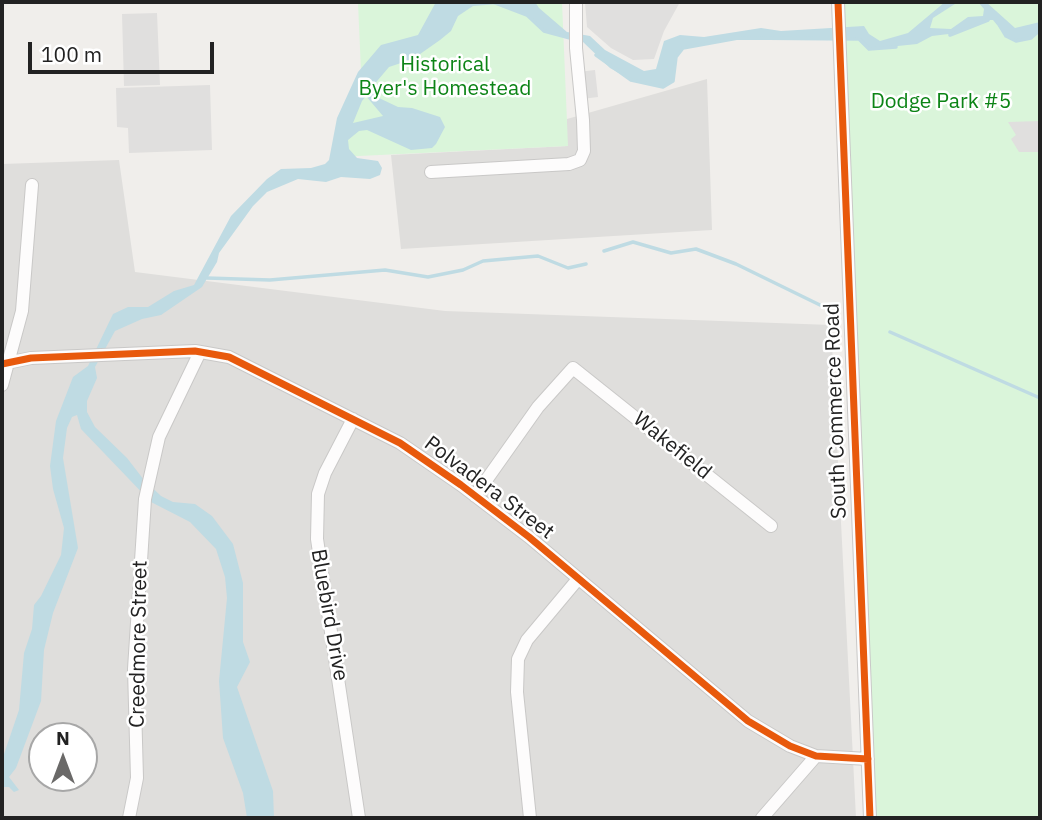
<!DOCTYPE html>
<html>
<head>
<meta charset="utf-8">
<style>
  body { margin:0 }
  #map { position:relative; width:1042px; height:820px; overflow:hidden; background:#f0eeeb; font-family:"IBM Plex Sans",sans-serif }
  canvas { display:block }
  .frame { position:absolute; inset:0; border:4px solid #222; pointer-events:none }
  .north { position:absolute; left:28px; top:722px; width:70px; height:70px; box-sizing:border-box; background:#fff; border:2px solid #a7a7a7; border-radius:50%; rotate:0deg; font-size:19px; font-weight:700; line-height:28px; text-align:center; color:#222 }
  .north::after { content:''; display:block; margin:auto; width:24px; height:32px; background:#6a6968; clip-path:polygon(50% 0,100% 100%,50% 72%,0 100%) }
  .scale { position:absolute; left:28px; top:42px; width:186px; height:32px; box-sizing:border-box; border:4px solid #222; border-top:0; padding-left:9px; font-size:21px; line-height:24px; white-space:nowrap; color:#222; -webkit-text-stroke:5px #fff; paint-order:stroke }
</style>
</head>
<body>
<div id="map">
<canvas width="1042" height="820"></canvas>
<div class="frame"></div>
<div class="north">N</div>
<div class="scale">100 m</div>
</div>
<script>
const c = document.querySelector('canvas').getContext('2d');
c.lineJoin = 'round';
function paint(path, color) {
  c.fillStyle = color;
  c.fill(path, 'evenodd');
}
function poly(rows) {
  const path = new Path2D();
  for (const r of rows) {
    path.moveTo(r[0], r[1]);
    for (let i = 2; i < r.length; i += 2) path.lineTo(r[i], r[i + 1]);
  }
  return path;
}
function stroke(path, color, width, dash) {
  c.strokeStyle = color;
  c.lineWidth = width;
  c.lineCap = dash ? 'butt' : 'round';
  c.setLineDash(dash || []);
  c.stroke(path);
}
function label(font, color, halo, rows, align = 'center') {
  c.font = font + ' "IBM Plex Sans",sans-serif';
  c.lineWidth = 5;
  c.setLineDash([]);
  c.textBaseline = 'middle';
  c.strokeStyle = halo;
  c.fillStyle = color;
  for (const [text, x, y, turn = 0] of rows) {
    c.save();
    c.translate(x, y);
    c.rotate((+turn || 0) * Math.PI / 180);
    c.textAlign = isNaN(turn) ? turn : align;
    if (halo) c.strokeText(text, 0, 0);
    c.fillText(text, 0, 0);
    c.restore();
  }
}
paint(poly([
  [707,79,712,230,401,249,391,155,567,146,567,119],
  [119,160,135,272,445,311,831,325,856,818,2,818,2,164],
  [42,736,84,736,84,778,42,778]
]), '#dfdedc');
paint(poly([
  [394,2,562,2,568,146,338,157,361,71,358,3],
  [839,2,1040,2,1040,818,875,818]
]), '#daf5da');
paint(poly([
  [585,2,680,2,664,31,654,59,633,60,611,48,587,27],
  [157,13,160,85,124,86,122,14],
  [595,70,598,97,582,99,578,72],
  [210,85,212,150,129,153,128,128,117,127,116,88],
  [1040,121,1040,152,1019,152,1011,139,1016,135,1008,122]
]), '#e0dfde');
paint(poly([
  [436,2,535,2,539,8,567,32,590,36,605,50,644,71,656,69,664,41,680,35,704,37,761,28,781,31,864,26,869,34,880,41,908,33,945,2,958,2,933,18,930,28,951,29,968,17,983,16,984,9,978,2,986,2,1015,28,1040,22,1040,30,1031,38,1016,41,1006,36,993,20,987,20,957,33,932,36,917,44,869,49,859,39,738,38,683,48,676,57,673,81,663,87,631,80,610,68,582,41,544,31,527,15,512,8,498,4,473,6,458,16,451,31,440,40,413,59,389,67,372,87,379,98,398,107,412,108,440,117,445,127,436,144,432,148,411,150,367,130,359,131,348,140,349,149,357,158,378,161,382,168,380,175,370,179,341,177,326,182,298,179,267,192,253,206,219,253,217,262,202,287,161,315,142,319,115,331,95,367,97,378,87,401,87,412,95,427,127,458,144,480,161,496,173,502,195,504,212,516,233,544,243,583,243,642,250,662,237,687,273,791,274,818,247,818,243,793,223,738,219,681,227,598,225,577,216,549,190,522,151,502,81,429,77,415,72,417,67,428,63,458,78,548,53,613,44,650,41,701,16,768,9,777,19,790,14,792,9,787,2,787,2,760,19,710,24,653,32,629,34,605,41,596,61,555,64,528,53,489,50,466,56,421,73,377,88,366,113,314,128,307,148,307,174,291,194,285,231,216,267,179,281,169,311,168,325,164,329,160,337,118,358,72,381,45,418,35],
  [366,96,383,116,353,123,362,101]
]), '#bfdbe3');
stroke(poly([
  [493,2,527,15,544,31,570,38],
  [1000,26,1006,36,1016,41,1031,38,1040,30],
  [950,35,988,20],
  [596,55,631,80,663,87,673,81,676,57,683,48,738,38,859,39,869,49,896,47],
  [604,251,633,242,671,253,696,249,736,264,822,306],
  [207,278,270,280,385,270,428,277,463,270,483,261,538,256,568,268,586,264],
  [890,332,1040,398]
]), '#bfdbe3', 3.5);
const minor = poly([
  [838,2,870,818],
  [431,172,569,164,580,160,584,151,583,120,576,48,576,2],
  [2,364,31,358,195,351,229,357,400,443,461,485,529,537,748,721,790,746,816,756,868,759],
  [2,385,22,311,32,185],
  [353,419,325,473,318,494,317,539,359,818],
  [475,496,538,407,573,368,771,526],
  [129,818,137,778,134,669,145,499,159,437,200,352],
  [530,818,517,692,518,659,527,640,578,579],
  [762,818,816,756]
]);
stroke(minor, '#c9c8c7', 14);
stroke(minor, '#fdfcfc', 12);
stroke(poly([
  [838,2,870,818],
  [2,364,31,358,195,351,229,357,400,443,461,485,529,537,748,721,790,746,816,756,868,759]
]), '#e8590c', 7);
label('21px', '#0c8416', '#fff', [
  ["Historical",445,65],
  ["Byer's Homestead",445,89],
  ["Dodge Park #5",941,102]
]);
label('21px', '#222', '#fff', [
  ["South Commerce Road",836,411,-92],
  ["Wakefield",672,446,39],
  ["Polvadera Street",489,488,37],
  ["Bluebird Drive",329,615,80],
  ["Creedmore Street",139,644,-89]
]);
</script>
</body>
</html>
